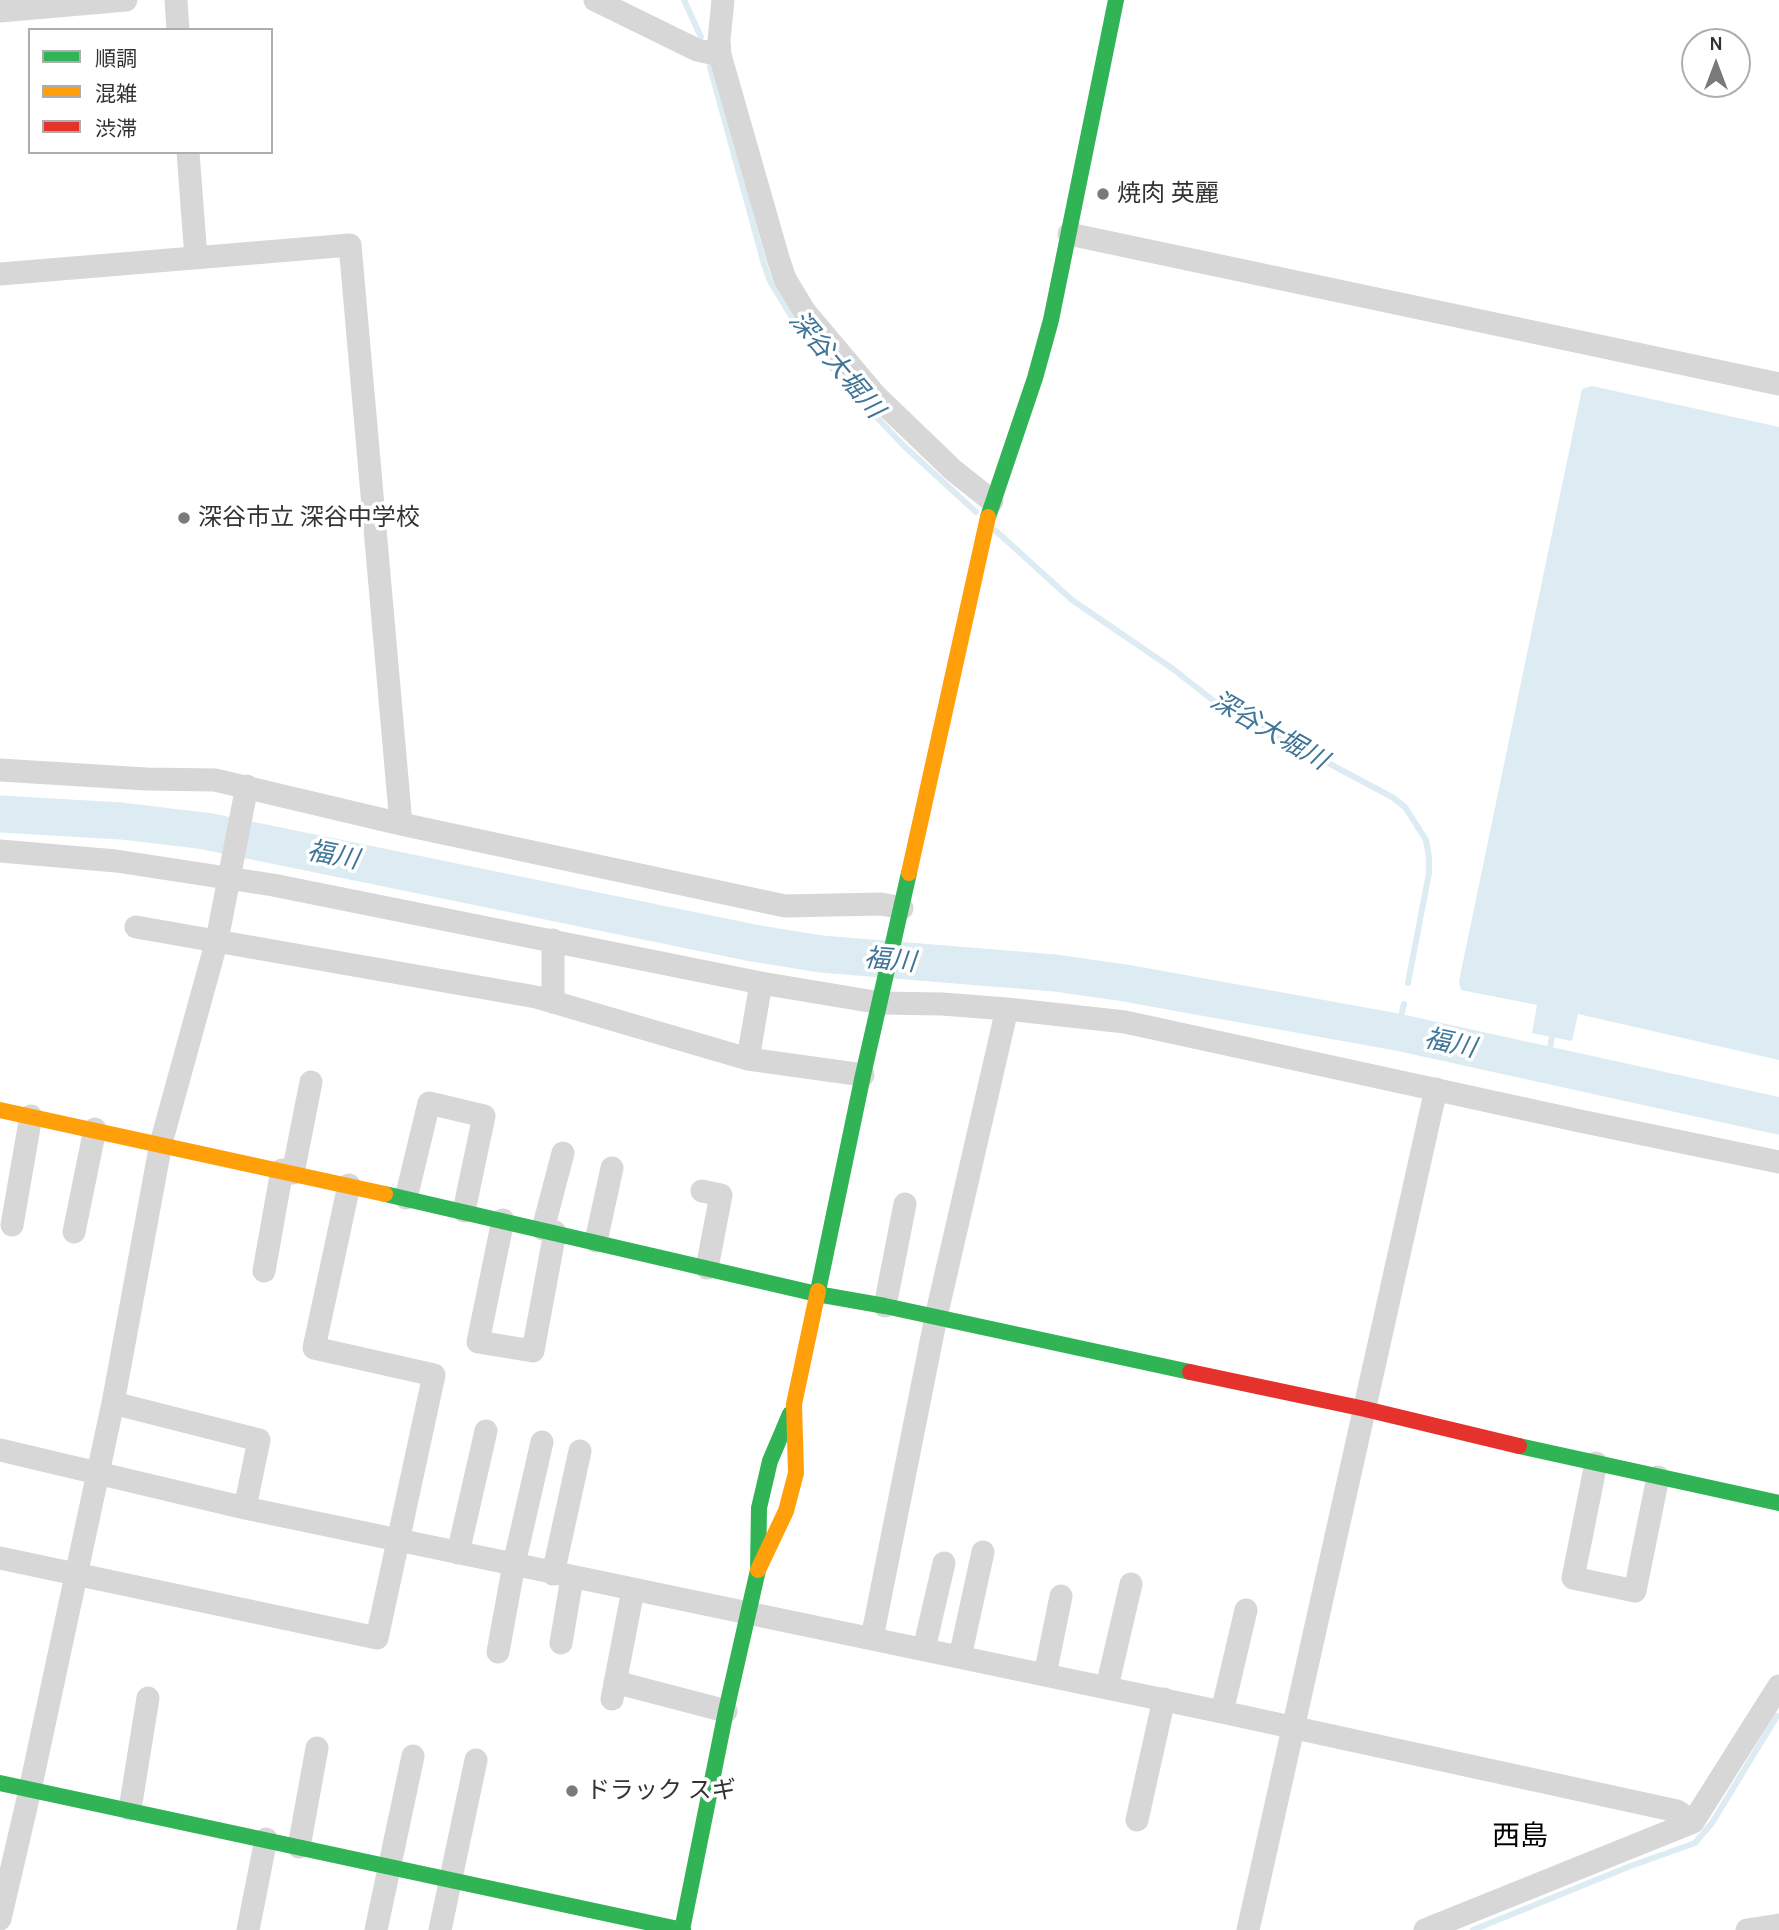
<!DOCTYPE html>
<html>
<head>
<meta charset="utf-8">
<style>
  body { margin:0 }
  #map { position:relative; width:1779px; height:1930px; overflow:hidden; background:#fff; font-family:Karla,"Noto Sans JP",sans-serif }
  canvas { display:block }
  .legend { position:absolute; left:28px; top:28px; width:245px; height:126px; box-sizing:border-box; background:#fff; border:2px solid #adadad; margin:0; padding:9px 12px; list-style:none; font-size:21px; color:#333 }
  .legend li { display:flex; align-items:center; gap:14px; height:35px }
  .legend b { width:35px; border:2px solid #adadad }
  .north { position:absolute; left:1681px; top:28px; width:70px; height:70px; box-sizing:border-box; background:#fff; border:2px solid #adadad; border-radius:50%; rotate:0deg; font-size:19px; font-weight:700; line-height:28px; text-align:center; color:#333 }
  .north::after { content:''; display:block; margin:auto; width:24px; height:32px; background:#7a7a7a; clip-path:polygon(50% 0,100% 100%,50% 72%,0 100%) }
</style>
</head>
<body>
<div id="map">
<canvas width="1779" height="1930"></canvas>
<ul class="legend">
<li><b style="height:9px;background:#30b455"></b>順調</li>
<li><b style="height:9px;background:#ff9f0a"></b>混雑</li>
<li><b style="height:9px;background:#e5322d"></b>渋滞</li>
</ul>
<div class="north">N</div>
</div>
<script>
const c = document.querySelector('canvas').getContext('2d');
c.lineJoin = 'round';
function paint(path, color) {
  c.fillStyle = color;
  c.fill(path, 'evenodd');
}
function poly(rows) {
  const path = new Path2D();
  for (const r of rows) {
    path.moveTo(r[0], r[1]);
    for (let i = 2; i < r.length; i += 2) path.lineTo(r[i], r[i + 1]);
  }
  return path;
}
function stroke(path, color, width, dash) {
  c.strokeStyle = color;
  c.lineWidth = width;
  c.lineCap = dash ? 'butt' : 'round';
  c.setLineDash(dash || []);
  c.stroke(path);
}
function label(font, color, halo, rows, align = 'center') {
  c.font = font + ' Karla,"Noto Sans JP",sans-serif';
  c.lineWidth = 7;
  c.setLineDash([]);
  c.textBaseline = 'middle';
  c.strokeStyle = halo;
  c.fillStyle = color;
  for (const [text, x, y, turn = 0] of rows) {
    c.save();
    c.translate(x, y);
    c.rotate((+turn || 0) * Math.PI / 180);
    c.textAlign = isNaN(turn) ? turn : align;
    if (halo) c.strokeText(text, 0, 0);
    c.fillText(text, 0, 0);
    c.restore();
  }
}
paint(poly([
  [1592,386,1779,427,1779,1060,1578,1014,1572,1041,1532,1033,1537,1005,1461,990,1459,981,1582,389]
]), '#ddebf3');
stroke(poly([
  [684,0,701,37],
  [710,67,764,264,770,281,796,324,847,386,904,446,976,512],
  [996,531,1072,600,1173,669,1219,705,1392,797,1405,807,1426,840,1429,857,1429,873,1408,983],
  [1397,1032,1404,1004],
  [1547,1064,1553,1031],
  [1473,1930,1628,1867,1695,1843,1712,1823,1777,1716]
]), '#ddebf3', 6);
stroke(poly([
  [0,814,121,821,205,831,753,943,821,954,1055,973,1125,983,1397,1032,1779,1116]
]), '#ddebf3', 37);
stroke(poly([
  [176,0,178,30],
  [595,0,697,50,720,55,719,40,723,0],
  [0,11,126,0],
  [720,55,778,258,785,279,805,312,875,395,953,470,992,501],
  [188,152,196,258],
  [1069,234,1779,384],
  [0,274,350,245,401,824],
  [0,770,146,779,215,780,401,824,785,906,881,904,902,908],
  [0,851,116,861,273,885,761,983,881,1003,942,1004,1007,1009,1125,1022,1580,1121,1779,1162],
  [136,927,536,997,748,1059,863,1075],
  [553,940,553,1002],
  [748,1059,761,983],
  [293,1173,311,1082],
  [702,1191,721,1195,707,1268],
  [406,1198,429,1103,484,1116,464,1211],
  [503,1220,478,1342,533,1351,555,1232],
  [12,1225,31,1116],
  [543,1229,563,1153],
  [74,1232,95,1129],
  [596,1241,612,1168],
  [264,1271,282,1170],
  [885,1306,905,1204],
  [113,1403,259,1440,245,1508],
  [0,1450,245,1508,1222,1712,1677,1811,1693,1822],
  [1596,1463,1573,1578,1635,1591,1658,1477],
  [458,1553,486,1431],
  [0,1558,377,1638,434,1375,314,1348,349,1185],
  [553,1574,580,1451],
  [872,1638,936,1317,1007,1009],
  [561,1643,572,1578],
  [924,1649,944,1563],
  [498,1652,514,1564,542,1442],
  [960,1657,983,1552],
  [1045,1675,1061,1596],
  [615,1682,726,1711],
  [1107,1687,1131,1584],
  [612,1699,633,1590],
  [1222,1712,1246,1610],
  [130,1809,148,1698],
  [1137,1820,1164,1699],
  [299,1847,317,1748],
  [0,1919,30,1790,113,1403,161,1143,217,940,247,786],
  [248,1930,266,1839],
  [376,1930,413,1756],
  [440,1930,476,1760],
  [1248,1930,1436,1089],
  [1425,1930,1693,1822,1779,1686],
  [1747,1930,1779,1925]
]), '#d7d7d7', 23);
stroke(poly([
  [988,517,1035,378,1051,320,1116,0],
  [385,1194,817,1294,885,1306,1190,1372],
  [818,1291,863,1075,909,873],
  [1519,1446,1779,1503],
  [0,1783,683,1930],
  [682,1930,726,1711,758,1570,759,1508,770,1461,790,1414]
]), '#30b455', 16);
stroke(poly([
  [909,873,988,517],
  [0,1110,385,1194],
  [758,1570,786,1511,796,1473,794,1404,818,1291]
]), '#ff9f0a', 16);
stroke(poly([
  [1190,1372,1365,1409,1519,1446]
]), '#e5322d', 16);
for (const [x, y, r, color] of [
  [1103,194,7,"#7a7a7a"],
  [184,518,7,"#7a7a7a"],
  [572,1791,7,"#7a7a7a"]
]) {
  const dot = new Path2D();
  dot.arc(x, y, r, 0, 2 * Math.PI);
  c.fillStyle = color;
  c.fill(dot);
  stroke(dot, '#fff', 2.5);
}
label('24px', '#333', '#fff', [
  ["焼肉 英麗",1117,194],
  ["深谷市立 深谷中学校",198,518],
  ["ドラック スギ",586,1791]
], 'left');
label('italic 26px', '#3f7597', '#fff', [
  ["深谷大堀川",836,365,50],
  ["深谷大堀川",1269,731,30],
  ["福川",333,856,11],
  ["福川",890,961,5],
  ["福川",1450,1044,12]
]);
label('28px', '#000', '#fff', [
  ["西島",1520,1837]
]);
</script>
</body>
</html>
